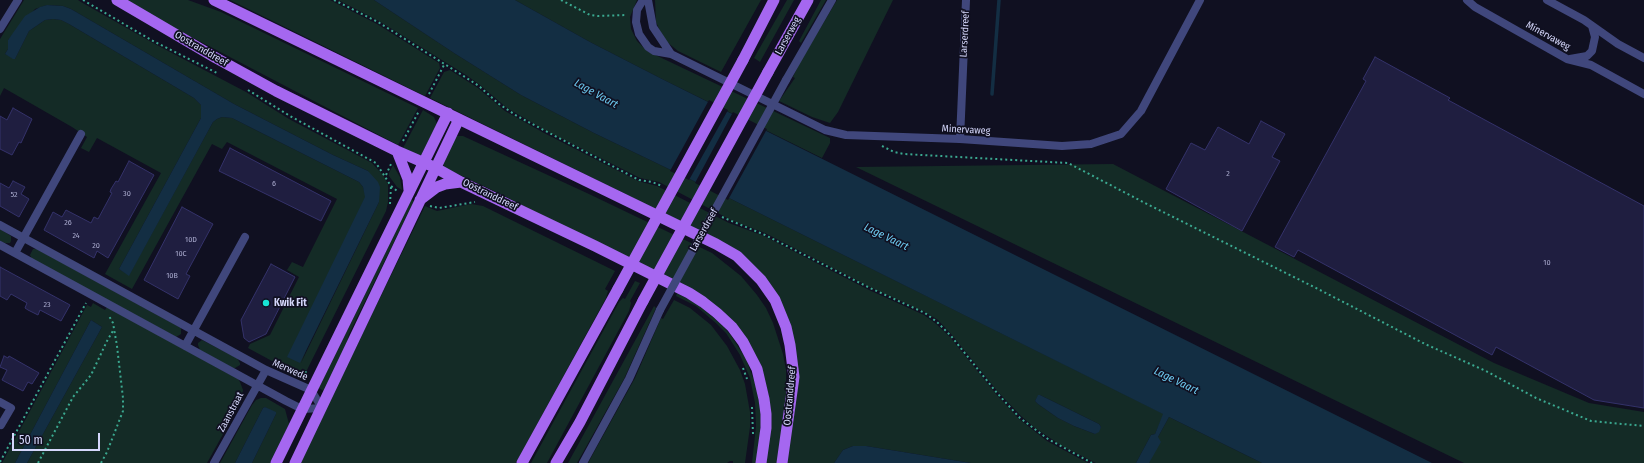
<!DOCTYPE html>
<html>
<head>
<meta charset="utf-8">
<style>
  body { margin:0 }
  #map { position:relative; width:1644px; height:463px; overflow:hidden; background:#101021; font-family:"Fira Sans Condensed",sans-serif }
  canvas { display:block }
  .scale { position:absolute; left:12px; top:433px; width:88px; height:18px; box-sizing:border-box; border:2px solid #d5d7fb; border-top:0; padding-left:5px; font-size:12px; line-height:14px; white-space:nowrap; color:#d5d7fb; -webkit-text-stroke:3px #101021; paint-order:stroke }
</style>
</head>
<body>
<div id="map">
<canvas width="1644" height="463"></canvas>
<div class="scale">50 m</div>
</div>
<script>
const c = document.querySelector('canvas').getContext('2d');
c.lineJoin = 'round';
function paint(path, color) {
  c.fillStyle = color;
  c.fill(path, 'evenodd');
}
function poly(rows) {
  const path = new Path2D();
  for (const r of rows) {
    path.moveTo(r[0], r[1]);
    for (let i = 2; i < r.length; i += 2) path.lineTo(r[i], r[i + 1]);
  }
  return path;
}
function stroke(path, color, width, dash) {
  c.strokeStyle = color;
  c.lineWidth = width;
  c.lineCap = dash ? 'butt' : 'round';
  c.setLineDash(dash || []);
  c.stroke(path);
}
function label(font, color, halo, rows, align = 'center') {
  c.font = font + ' "Fira Sans Condensed",sans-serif';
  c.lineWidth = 3.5;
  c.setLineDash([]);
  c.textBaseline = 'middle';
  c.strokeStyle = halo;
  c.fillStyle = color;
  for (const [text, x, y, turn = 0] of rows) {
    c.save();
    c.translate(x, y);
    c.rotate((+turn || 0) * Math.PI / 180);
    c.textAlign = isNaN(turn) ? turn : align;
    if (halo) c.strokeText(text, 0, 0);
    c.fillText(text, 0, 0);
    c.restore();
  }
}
paint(poly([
  [24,0,78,0,81,2,153,43,246,92,289,119,372,163,383,175,388,184,388,202,386,211,307,370,301,371,276,361,272,361,248,348,250,344,270,335,299,277,287,270,292,262,303,267,337,199,227,142,222,149,212,144,132,289,105,274,161,173,97,138,89,152,81,148,87,137,72,127,4,88,0,96,0,39],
  [47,5,63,6,71,9,234,104,333,155,368,171,379,202,301,363,366,197,363,187,359,182,232,118,222,117,217,119,213,122,129,275,119,269,201,118,201,105,194,98,69,24,61,20,53,19,45,20,29,31,15,59,5,54,8,49,8,40,35,9],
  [127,0,188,0,221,12,418,108,398,145,161,21],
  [230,0,330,0,377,24,439,63,440,68,425,96],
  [338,0,374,0,454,53,521,95,594,133,725,196,1164,414,1155,434,1151,435,1136,463,1096,463,1062,446,1035,428,1021,416,998,392,952,335,938,320,925,312,870,287,765,233,731,220,659,182,640,178,545,130,507,108,480,85,466,75,379,21],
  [1040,395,1099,424,1101,427,1095,434,1074,426,1058,418,1038,404,1035,401,1038,396],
  [515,0,637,0,630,17,631,29,637,41,647,51,830,138,830,143,822,158,662,79,590,42],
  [655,0,761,0,721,72,678,51,667,42,660,31,656,22],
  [787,0,794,0,760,62,754,58],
  [821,0,826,0,801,43,799,41],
  [837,0,893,0,838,112,830,123,812,117,779,101,795,78,793,77,799,64],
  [450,70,478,88,505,111,544,133,638,181,657,186,729,223,764,236,869,290,924,315,935,323,950,337,996,394,1019,419,1047,441,1088,463,971,463,866,446,853,446,843,450,834,463,785,463,796,387,787,319,723,242,430,98,444,72],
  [423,110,434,117,437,124,421,156,403,148],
  [455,136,463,136,589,194,712,253,741,276,757,295,766,308,773,323,783,354,786,370,786,403,778,463,764,463,769,396,763,373,758,359,743,333,682,285,494,191,445,168,442,162],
  [1113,164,1494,363,1589,403,1644,412,1644,463,1464,463,856,167],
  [393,165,400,177,402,190,397,187,389,176,389,173],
  [410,199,414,201,349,334,345,349,324,391,317,387,347,331,404,214],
  [471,204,483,206,615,271,605,289,608,291,606,298,516,463,299,463,425,206,437,211],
  [0,229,11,236,11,241,10,243,5,243,0,241],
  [33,249,37,249,181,328,181,334,176,337,32,259,30,255],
  [635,281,640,283,630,301,631,303,629,311,547,463,531,463,619,302,623,298,625,299],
  [677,293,697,304,720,323,730,334,746,359,756,386,761,412,761,425,756,463,752,463,756,426,755,403,750,378,740,355,726,333,717,324,696,306,676,296],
  [674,300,690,308,711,325,727,346,740,370,745,384,750,412,750,427,745,463,733,463,733,461,730,461,727,463,588,463,635,378,661,318,663,319],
  [93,303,105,310,107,307,238,379,240,382,243,390,242,400,207,463,27,463,102,327,91,320,15,463,2,463,87,305,91,307],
  [654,306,656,308,624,379,577,463,568,463],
  [202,340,237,358,240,363,240,365,235,368,233,368,200,350,198,345,198,343],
  [261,398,266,398,285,409,289,424,270,463,252,463,276,414,265,407,263,408,235,463,220,463,252,405,256,400],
  [1169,417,1262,463,1149,463,1158,437]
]), '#142b26');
paint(poly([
  [374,0,515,0,590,42,662,79,1432,463,1262,463,1169,417,1158,437,1161,442,1149,463,1136,463,1151,435,1155,434,1163,414,725,196,594,133,521,95,454,53],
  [47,5,63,6,71,9,234,104,333,155,368,171,378,182,380,187,379,202,300,363,287,357,365,197,363,187,359,182,232,118,222,117,217,119,213,122,129,276,119,269,201,118,201,105,194,98,69,24,61,20,53,19,45,20,29,31,15,59,13,59,5,54,8,49,8,40,25,16,40,7],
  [91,320,102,327,27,463,15,463],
  [1038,395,1040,395,1099,424,1101,427,1099,432,1095,434,1074,426,1058,418,1038,404,1035,401],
  [265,407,276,412,276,414,252,463,235,463,263,408],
  [853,446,866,446,971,463,834,463,843,450]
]), '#132e43');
paint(poly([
  [709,100,728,110,689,180,670,171],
  [733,112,767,129,728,200,695,183]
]), '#101021');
stroke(poly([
  [992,94,999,0]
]), '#132e43', 3.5);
const building = poly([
  [1375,57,1450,98,1448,100,1644,206,1644,408,1594,400,1496,347,1492,355,1298,250,1294,257,1275,247,1366,81,1363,79,1375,57],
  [13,108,32,119,21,143,19,142,12,155,0,149,0,116,7,120,13,108],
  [1261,121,1285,134,1272,157,1280,161,1242,231,1166,189,1191,143,1205,150,1218,127,1249,144,1261,121],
  [230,148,331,201,321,221,219,171,230,148],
  [129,161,154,175,108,258,97,251,94,258,44,230,53,212,62,217,66,210,91,223,94,217,98,219,112,193,110,192,111,189,116,181,118,182,129,161],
  [13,181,25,187,21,194,29,199,19,217,0,206,0,183,9,188,13,181],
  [182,207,213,224,186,274,190,276,178,299,144,280,182,207],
  [271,264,295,277,266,334,249,342,244,338,241,320,271,264],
  [0,267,70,305,61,321,40,310,38,315,28,310,25,308,27,303,11,294,7,300,0,296,0,267],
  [4,356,8,358,9,356,39,373,32,384,28,382,23,391,2,380,7,370,0,367,4,356]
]);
paint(building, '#1f1e40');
stroke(building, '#34326a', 1);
stroke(poly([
  [83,0,153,41,217,73],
  [334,0,378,22,465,77,479,86,499,104,517,116,639,180,652,182,662,186],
  [561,0,590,15,598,16,627,15],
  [248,90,290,116,376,163,391,186,397,191],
  [429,94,444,65],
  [403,141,419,111],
  [882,146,894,152,904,154,1068,163,1145,203,1318,289,1425,344,1486,371,1536,398,1591,421,1644,426],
  [386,175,391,164],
  [390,204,391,186],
  [430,206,439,208,475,202],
  [722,217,765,235,870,288,925,313,937,322,951,336,997,393,1020,418,1048,439,1092,463],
  [743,368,747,379],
  [300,374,309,371],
  [752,407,753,434],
  [0,462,86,303],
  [38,463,73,397,91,375,107,341,114,329],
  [101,463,107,452,123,411,123,398,117,346,113,323,109,316]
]), '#3ba990', 2, [2, 3]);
stroke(poly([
  [0,29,18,0],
  [786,80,832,0],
  [960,139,966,0],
  [0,225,266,370,311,390,322,408,302,409,286,401,0,245],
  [15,253,81,134],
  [185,346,245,237],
  [0,402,11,408,1,425,0,424],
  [214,463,266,370],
  [583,463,629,379,660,310]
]), '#40477c', 8);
stroke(poly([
  [643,0,637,10,636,22,639,34,648,47,654,51,671,54,825,130,846,135,960,139,1062,146,1091,144,1121,134,1141,111,1200,0],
  [648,0,653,27,671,54],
  [1467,0,1475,7,1567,59,1591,65,1644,94],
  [1547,0,1584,20,1618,44,1644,58],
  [1570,59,1587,56,1592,51,1595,37,1592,26]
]), '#40477c', 8);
stroke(poly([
  [117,0,216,58,276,91,397,151,434,167,461,182,595,246,689,293,703,302,717,313,732,327,743,342,757,369,764,399,766,414,766,428,761,463],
  [214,0,716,244,737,256,761,280,775,300,786,327,790,345,794,377,782,463],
  [743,60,774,0],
  [768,72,808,0],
  [397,151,408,179,409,190],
  [420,200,437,187,445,184,461,182],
  [276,463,448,113],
  [295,463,459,119],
  [522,463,618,289],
  [556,463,580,422,643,301]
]), '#a567f0', 11);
stroke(poly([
  [660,310,786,80]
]), '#40477c', 8);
stroke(poly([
  [618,289,743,60],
  [643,301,768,72]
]), '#a567f0', 11);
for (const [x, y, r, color] of [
  [266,303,4,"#17e4d6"]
]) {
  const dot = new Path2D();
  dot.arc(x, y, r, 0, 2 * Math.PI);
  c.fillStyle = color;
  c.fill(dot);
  stroke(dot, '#101021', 1.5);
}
label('8px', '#a8a9cc', null, [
  ["2",1228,174],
  ["6",274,184],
  ["30",127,194],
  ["52",14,195],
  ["26",68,223],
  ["24",76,236],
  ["10D",191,240],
  ["20",96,246],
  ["10C",181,254],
  ["10",1547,263],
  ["10B",172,276],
  ["23",47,305]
]);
label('10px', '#d5d7fb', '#101021', [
  ["Larserdreef",965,34,-87],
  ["Larserweg",788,36,-61],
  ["Minervaweg",1548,36,29],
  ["Oostranddreef",201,49,30],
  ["Minervaweg",966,130,3],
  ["Oostranddreef",490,195,26],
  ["Larserdreef",704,230,-61],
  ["Merwede",290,370,24],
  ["Oostranddreef",790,396,-85],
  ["Zaanstraat",231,412,-62]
]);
label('bold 10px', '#d5d7fb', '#101021', [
  ["Kwik Fit",274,303]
], 'left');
label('italic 11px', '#6dcaf0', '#101021', [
  ["Lage Vaart",596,94,29],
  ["Lage Vaart",886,237,26],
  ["Lage Vaart",1176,381,26]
]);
</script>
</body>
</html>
